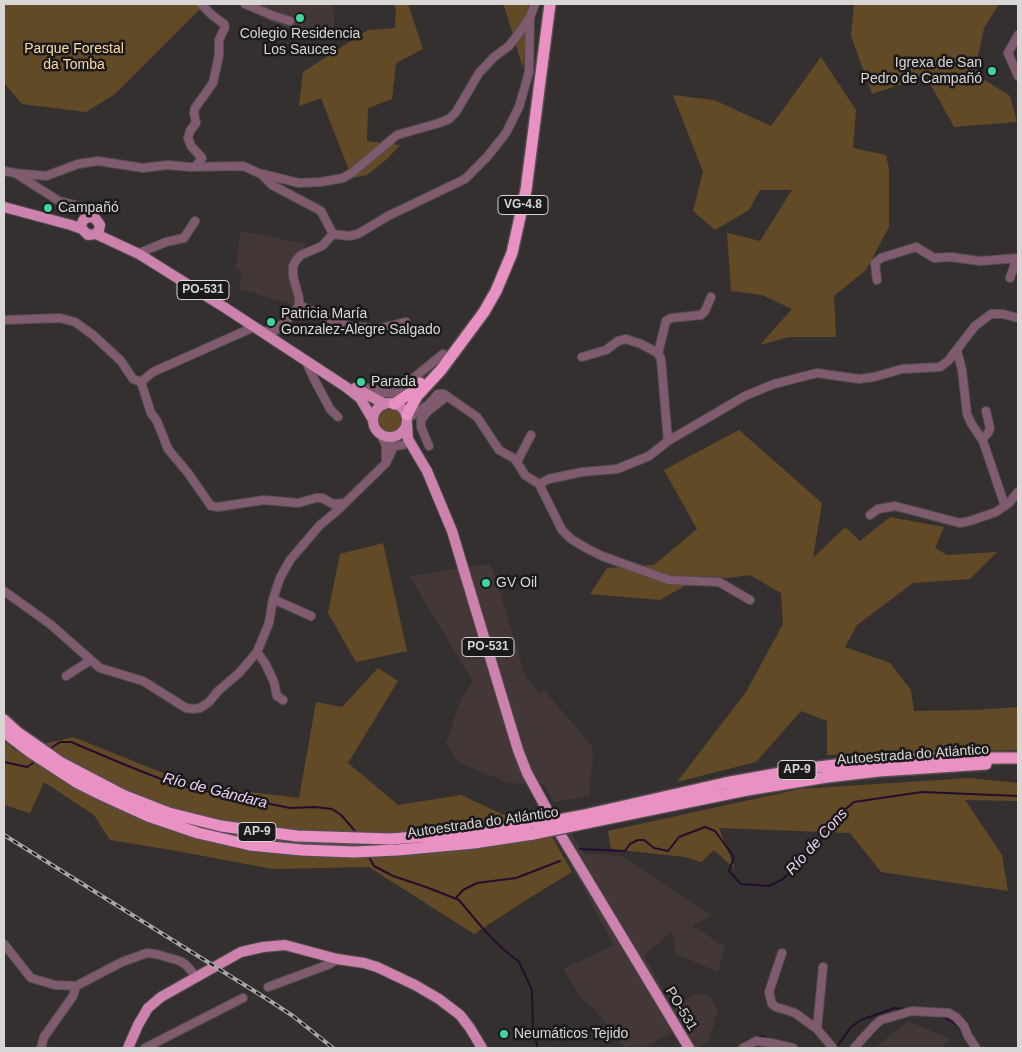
<!DOCTYPE html>
<html>
<head>
<meta charset="utf-8">
<style>
  body { margin:0 }
  #map { position:relative; width:1022px; height:1052px; overflow:hidden; background:#353030; font-family:Helvetica,sans-serif }
  canvas { display:block }
  .frame { position:absolute; inset:0; border:5px solid #d9d6d6; pointer-events:none }
</style>
</head>
<body>
<div id="map">
<canvas width="1022" height="1052"></canvas>
<div class="frame"></div>
</div>
<script>
const c = document.querySelector('canvas').getContext('2d');
c.lineJoin = 'round';
function paint(path, color) {
  c.fillStyle = color;
  c.fill(path, 'evenodd');
}
function poly(rows) {
  const path = new Path2D();
  for (const r of rows) {
    if (r.length === 3) {
      path.moveTo(r[0] + r[2], r[1]);
      path.arc(r[0], r[1], r[2], 0, 2 * Math.PI);
      continue;
    }
    path.moveTo(r[0], r[1]);
    for (let i = 2; i < r.length; i += 2) path.lineTo(r[i], r[i + 1]);
  }
  return path;
}
function stroke(path, color, width, dash) {
  c.strokeStyle = color;
  c.lineWidth = width;
  c.lineCap = dash ? 'butt' : 'round';
  c.setLineDash(dash || []);
  c.stroke(path);
}
function label(font, color, halo, rows, align = 'center') {
  c.font = font + ' Helvetica,sans-serif';
  c.lineWidth = 5;
  c.setLineDash([]);
  c.textBaseline = 'middle';
  c.strokeStyle = halo;
  c.fillStyle = color;
  for (const [text, x, y, turn = 0] of rows) {
    c.save();
    c.translate(x, y);
    c.rotate((+turn || 0) * Math.PI / 180);
    c.textAlign = isNaN(turn) ? turn : align;
    if (halo) c.strokeText(text, 0, 0);
    c.fillText(text, 0, 0);
    c.restore();
  }
}
paint(poly([
  [236,4,333,4,334,26,297,31,274,23],
  [240,231,307,244,294,260,288,277,291,278,294,288,294,305,239,289,242,271,236,270],
  [489,564,494,573,526,678,540,693,544,690,592,746,593,760,590,784,590,796,554,802,545,785,509,783,459,763,446,744,460,701,473,682,409,576],
  [571,833,583,853,623,856,712,916,692,925,725,947,718,972,676,954,672,931,644,956,674,1009,697,993,710,996,718,1010,709,1041,697,1048,684,1048,674,1032,642,1048,624,1048,597,1012,583,1000,563,969,614,945,562,849,552,837],
  [908,1021,950,1039,941,1048,875,1048]
]), '#433737');
paint(poly([
  [4,4,205,4,115,94,86,112,22,104,4,83],
  [392,4,408,4,423,49,396,63,392,99,368,108,367,141,400,145,387,159,367,175,352,178,321,98,299,106,303,72,368,30,395,28,396,8],
  [503,4,529,4,523,68,506,12],
  [854,4,999,4,984,28,976,65,980,77,1010,96,1017,122,954,127,926,76,872,94,851,36],
  [821,57,856,110,853,148,886,155,889,169,889,227,866,270,834,296,836,337,789,337,760,345,792,309,762,295,731,291,727,233,760,241,792,190,760,190,749,210,715,230,693,211,703,172,673,95,714,100,771,126],
  [390,420,12],
  [739,430,822,503,813,558,845,527,860,541,890,517,944,527,935,548,947,555,997,552,970,579,913,583,857,625,845,647,890,663,911,690,914,711,974,710,1018,707,1018,750,827,755,827,721,801,711,756,762,677,782,746,692,783,624,781,593,750,575,728,578,702,576,660,600,590,594,607,568,654,565,697,529,664,470],
  [383,543,407,651,356,662,328,613,340,554],
  [378,668,398,681,348,763,398,805,461,795,552,837,572,872,523,902,474,934,369,867,272,869,177,851,110,840,94,815,44,782,30,813,4,805,4,741,16,751,73,737,193,785,299,798,316,702,342,707],
  [969,778,1018,783,1018,801,965,800,1002,855,1008,891,881,872,850,833,719,828,735,869,714,850,701,862,685,857,611,849,608,831,800,789]
]), '#634a26');
stroke(poly([
  [51,748,60,742,71,742,128,766,176,785,290,808,315,807,332,809,341,815,356,832],
  [4,762,27,767,33,763],
  [580,849,625,851,630,844,638,840,644,840,654,848,668,851,679,837,705,827,715,831,734,857,729,871,741,884,769,886,783,879,822,838,842,812,854,802,922,792,1018,796],
  [369,857,374,866,393,876,426,887,459,900,485,931,503,949,519,962,532,990,533,1031,538,1048],
  [456,898,463,890,477,883,516,878,560,861],
  [940,1015,956,1024,963,1031],
  [968,1042,970,1048],
  [744,1043,748,1040,762,1036,769,1039],
  [836,1048,851,1027,861,1020,895,1008,906,1009]
]), '#240e2e', 2);
const minor = poly([
  [245,4,274,16,290,21],
  [1018,35,1008,53,1018,76],
  [196,166,202,158,191,146,188,138,190,131,196,123,194,113,195,108,213,83,219,55,219,40,225,27,224,24,212,15,201,4],
  [4,171,15,173,46,176,78,164,98,161,143,168,168,165,190,167,243,166,261,174,272,185,321,211,333,234,349,236,358,234,388,216,465,179,487,157,506,133,519,107,529,72,530,17],
  [15,173,59,201,83,207],
  [263,174,299,183,321,182,343,178,353,172,397,135,439,123,449,119,456,112,479,73,494,57,509,46,516,37,530,17,535,4],
  [142,252,166,242,184,238,195,221],
  [1010,278,1017,258],
  [877,280,875,263,881,258,916,247,934,258,951,257,980,261,1018,258],
  [299,305,341,324,351,326,377,329,406,322],
  [4,320,60,318,75,322,93,335,121,361,133,379,141,382,151,413,157,421,168,449,188,473,211,506,218,507,264,500,298,503,316,498,322,498,333,504,345,503],
  [266,331,271,332,276,330,294,313,299,305,299,298,293,276,293,266,297,259,301,255,322,246,333,234],
  [957,351,962,370,967,414,971,423,983,441,1005,506],
  [658,353,666,321,671,318,701,315,705,311,711,297],
  [582,357,606,350,618,341,626,339,641,344,658,353,661,359,668,441],
  [306,361,313,377,330,409,338,417],
  [141,382,153,372,254,327],
  [358,389,370,388,384,393,392,393,400,389,443,354],
  [407,419,428,405,438,394,444,394,477,417,499,450,515,459,525,475,539,484,549,479,582,472,617,469,649,456,668,441,745,396,774,384,817,373,859,379,874,377,902,369,940,367,948,361,975,326,991,314,1003,314,1018,318],
  [381,434,386,446,386,459],
  [982,439,988,433,990,428,986,411],
  [429,446,421,427,421,420,428,411,447,396],
  [390,451,392,437],
  [517,462,531,435],
  [539,484,562,530,571,539,586,548,602,556,669,580,719,582,750,600],
  [870,515,878,509,895,506,960,523,970,521,996,512,1009,503,1018,492],
  [4,591,50,624,100,668,143,681,186,708,194,709,200,708,209,702,218,691,239,673,257,652,269,623,273,599,280,578,290,560,320,525,338,510,386,463,394,446,403,445],
  [273,599,311,616],
  [257,652,265,663,274,682,277,696,283,700],
  [66,676,91,660],
  [4,944,31,978,55,985,76,986,122,962,147,953,156,954,180,961,186,965,196,976],
  [782,953,769,992,772,1004,776,1007,795,1013,817,1029,833,1048],
  [268,987,330,964,337,959],
  [817,1029,823,967],
  [41,1048,44,1037,73,996,76,986],
  [145,1048,243,998],
  [743,1048,756,1041,772,1043,793,1048],
  [854,1048,875,1025,881,1020,912,1011,949,1013,956,1017,964,1026,968,1036,976,1048]
]);
const major = poly([
  [4,207,71,225,82,229,88,235,96,234,139,254,227,309,346,387,360,398,373,420],
  [83,207,91,211,95,218],
  [82,229,81,225,84,219,89,217,95,218,100,225,99,230,96,234],
  [355,388,385,404],
  [390,420,17],
  [407,424,408,439,427,471,452,531,518,750,527,773,562,837,689,1048],
  [128,1048,138,1025,148,1008,161,997,241,952,263,947,285,945,337,959,364,963,377,967,415,985,439,999,460,1015,470,1028,482,1048]
]);
const highway = poly([
  [394,404,409,394,420,383],
  [407,415,417,396,441,370,484,312,496,291,512,253,526,190,550,4],
  [4,720,17,732,60,762,123,795,169,813,221,826,297,836,390,839,481,832,536,824],
  [4,732,30,752,76,782,100,794,148,816,198,833,250,845,302,850,354,852,397,850,474,843,533,834],
  [580,816,725,783,809,768,880,760,925,758,1018,758],
  [586,823,747,790,827,777,879,771,986,764]
]);
stroke(minor, '#534e4e', 10);
stroke(major, '#534e4e', 12);
stroke(highway, '#534e4e', 14);
stroke(minor, '#805b6f', 8);
stroke(major, '#cc82ac', 10);
stroke(highway, '#ea91c4', 11);
const rail = poly([
  [4,835,267,999,293,1016,333,1048]
]);
stroke(rail, '#a9a6a6', 4);
stroke(rail, '#1b1919', 2, [5.5]);
const highwayBridge = poly([
  [536,824,580,816],
  [533,834,586,823]
]);
stroke(highwayBridge, '#534e4e', 14, []);
stroke(highwayBridge, '#ea91c4', 11);
for (const [x, y, r, color] of [
  [300,18,5,"#41d4a1"],
  [992,71,5,"#41d4a1"],
  [48,208,5,"#41d4a1"],
  [271,322,5,"#41d4a1"],
  [361,382,5,"#41d4a1"],
  [486,583,5,"#41d4a1"],
  [504,1034,5,"#41d4a1"]
]) {
  const dot = new Path2D();
  dot.arc(x, y, r, 0, 2 * Math.PI);
  c.fillStyle = color;
  c.fill(dot);
  stroke(dot, '#1b1919', 2);
}
for (const [x, y, w] of [
  [523,205,50],
  [203,290,52],
  [488,647,52],
  [797,770,38],
  [257,832,38]
]) {
  const box = new Path2D();
  box.roundRect(x - w / 2, y - 9.5, w, 19, 4);
  c.fillStyle = '#1b1919';
  c.fill(box);
  stroke(box, '#d9d6d6', 1);
}
label('bold 12px', '#d9d6d6', null, [
  ["VG-4.8",523,205],
  ["PO-531",203,290],
  ["PO-531",488,647],
  ["AP-9",797,770],
  ["AP-9",257,832]
]);
label('14px', '#d9d6d6', '#1b1919', [
  ["Colegio Residencia",300,34,"center"],
  ["Los Sauces",300,50,"center"],
  ["Igrexa de San",982,63,"right"],
  ["Pedro de Campañó",982,79,"right"],
  ["Campañó",58,208],
  ["Patricia María",281,314],
  ["Gonzalez-Alegre Salgado",281,330],
  ["Parada",371,382],
  ["GV Oil",496,583],
  ["Neumáticos Tejido",514,1034]
], 'left');
label('14px', '#fdd8a7', '#1b1919', [
  ["Parque Forestal",74,49],
  ["da Tomba",74,65]
]);
label('14px', '#d9d6d6', '#1b1919', [
  ["Autoestrada do Atlántico",913,755,-4],
  ["Autoestrada do Atlántico",483,823,-8],
  ["PO-531",681,1009,59]
]);
label('italic 15px', '#ebd2f7', '#1b1919', [
  ["Río de Gándara",215,791,14],
  ["Río de Cons",817,842,-48]
]);
</script>
</body>
</html>
